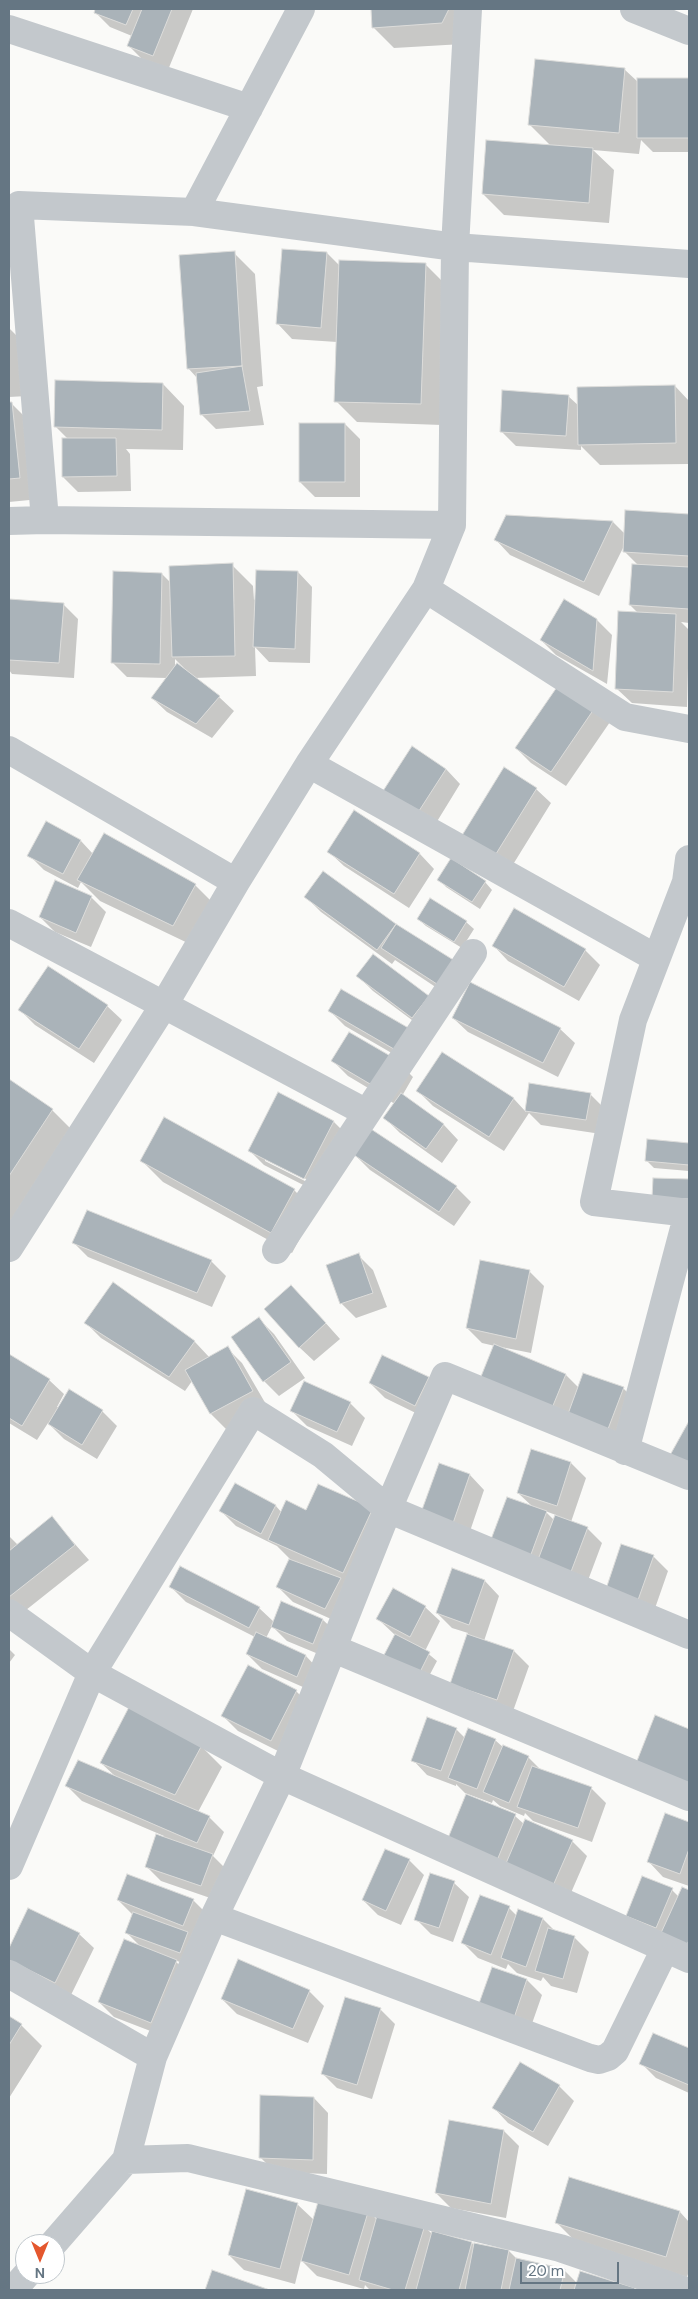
<!DOCTYPE html>
<html>
<head>
<meta charset="utf-8">
<style>
  body { margin:0 }
  #map { position:relative; width:698px; height:2299px; overflow:hidden; background:#fafaf8; font-family:"DM Sans",sans-serif }
  canvas { display:block }
  .frame { position:absolute; inset:0; border:10px solid #657683; pointer-events:none }
  .north { position:absolute; left:15px; top:2234px; width:50px; height:50px; box-sizing:border-box; background:#fff; border:1px solid #c1c8cd; border-radius:50%; rotate:180deg; font-size:14px; font-weight:700; line-height:20px; text-align:center; color:#657683 }
  .north::after { content:''; display:block; margin:auto; width:18px; height:22px; background:#e4572e; clip-path:polygon(50% 0,100% 100%,50% 72%,0 100%) }
  .scale { position:absolute; left:520px; top:2262px; width:99px; height:22px; box-sizing:border-box; border:2px solid #657683; border-top:0; padding-left:6px; font-size:15px; line-height:18px; white-space:nowrap; color:#657683; -webkit-text-stroke:4px #fff; paint-order:stroke }
</style>
</head>
<body>
<div id="map">
<canvas width="698" height="2299"></canvas>
<div class="frame"></div>
<div class="north">N</div>
<div class="scale">20 m</div>
</div>
<script>
const c = document.querySelector('canvas').getContext('2d');
c.lineJoin = 'round';
function paint(path, color) {
  c.fillStyle = color;
  c.fill(path, 'evenodd');
}
function poly(rows) {
  const path = new Path2D();
  for (const r of rows) {
    path.moveTo(r[0], r[1]);
    for (let i = 2; i < r.length; i += 2) path.lineTo(r[i], r[i + 1]);
  }
  return path;
}
function stroke(path, color, width, dash) {
  c.strokeStyle = color;
  c.lineWidth = width;
  c.lineCap = dash ? 'butt' : 'round';
  c.setLineDash(dash || []);
  c.stroke(path);
}
paint(poly([
  [97,9,193,9,168,70,143,60,128,45,132,36,110,27,95,12],
  [372,9,479,9,463,44,394,48,373,27],
  [624,69,638,82,638,80,689,80,689,152,653,152,641,140,639,154,593,150,614,170,609,223,504,215,483,194,551,146,530,125],
  [234,253,255,274,263,386,257,387,264,425,216,429,201,414,198,379,188,368],
  [327,253,340,266,425,264,446,285,442,425,357,422,336,401,337,342,292,339,278,324],
  [9,328,24,343,27,396,9,397],
  [163,384,184,406,183,450,126,449,130,454,131,491,78,492,63,477,68,439,56,427],
  [675,386,689,401,689,464,600,465,581,446,581,450,516,446,501,431,568,396,579,406],
  [9,403,11,403,32,424,40,499,9,502],
  [345,424,360,439,360,497,315,497,300,482],
  [627,511,689,515,689,623,681,622,689,630,687,707,632,703,617,689,639,614,630,605,638,565,624,551,625,544,599,596,510,555,496,540,507,516,613,522,625,534],
  [232,565,253,586,254,600,298,572,312,587,310,663,269,662,255,647,256,676,194,678,219,697,234,711,212,738,167,712,152,698,167,678,127,677,112,662,162,574,171,583],
  [175,659,187,671,175,668],
  [9,600,63,604,78,619,74,678,12,674,9,670],
  [597,620,612,635,607,684,556,655,541,640],
  [558,689,610,722,566,786,531,763,516,748],
  [446,769,460,784,433,828,399,806],
  [536,789,551,803,509,871,477,851],
  [354,812,420,854,434,869,409,908,344,866,329,852],
  [81,841,93,854,195,885,216,906,194,946,100,901,81,882,78,888,44,870,29,855],
  [439,879,485,882,492,890,480,909,446,887],
  [91,897,106,912,91,947,55,932,40,917],
  [306,897,395,925,454,962,455,1000,395,960,392,964,321,912],
  [418,919,466,922,474,929,462,948,426,926],
  [494,946,585,950,600,965,579,1001,508,961],
  [358,976,428,997,428,1032,373,991],
  [342,991,414,1066,345,1026,330,1011],
  [107,1006,122,1020,94,1063,35,1025,20,1010],
  [453,1018,560,1029,575,1043,558,1077,468,1032],
  [442,1054,514,1099,526,1112,530,1084,590,1094,605,1109,601,1134,541,1125,529,1113,504,1151,433,1106,418,1091],
  [333,1061,398,1062,413,1077,402,1096,444,1125,458,1140,442,1163,400,1133,385,1118,395,1104,348,1076],
  [9,1081,52,1110,73,1131,9,1228],
  [334,1122,348,1136,319,1193,264,1165,249,1150],
  [265,1158,310,1181,309,1183,265,1161],
  [648,1140,689,1144,689,1171,654,1168,646,1160],
  [355,1155,456,1187,471,1202,454,1226,370,1170],
  [142,1161,294,1190,315,1211,292,1253,163,1182],
  [73,1242,211,1261,226,1276,212,1307,88,1257],
  [358,1255,373,1270,387,1307,356,1318,341,1303],
  [529,1271,544,1286,531,1353,501,1347,566,1375,579,1388,623,1388,638,1403,623,1443,567,1422,495,1346,482,1343,467,1328],
  [114,1283,195,1342,210,1358,227,1348,242,1363,267,1406,226,1429,211,1414,192,1381,185,1391,101,1338,86,1323],
  [306,1301,340,1339,314,1361,299,1347],
  [259,1319,274,1334,305,1378,279,1396,264,1381],
  [9,1356,49,1380,64,1394,57,1407,102,1411,117,1426,97,1459,64,1439,48,1423,37,1440,9,1423],
  [428,1379,443,1393,430,1420,385,1398,370,1383],
  [350,1403,365,1418,352,1446,307,1426,292,1411],
  [532,1451,571,1463,586,1478,571,1522,587,1528,602,1543,584,1591,507,1556,534,1508,518,1493],
  [545,1511,556,1515,554,1520],
  [439,1465,470,1475,484,1490,466,1543,436,1532],
  [235,1485,276,1506,282,1513,373,1509,394,1530,340,1623,293,1602,278,1587,290,1559,277,1546,236,1526,221,1511],
  [52,1518,89,1560,21,1614,9,1602,9,1536,18,1545],
  [653,1556,668,1571,653,1614,622,1604],
  [485,1581,499,1596,484,1641,514,1651,529,1666,512,1714,451,1684,468,1633,452,1628,437,1613],
  [171,1587,259,1608,274,1622,282,1603,323,1620,338,1634,328,1658,287,1641,272,1626,266,1638,306,1656,320,1671,312,1691,262,1669,247,1654,255,1637,186,1602],
  [425,1607,440,1621,425,1651,437,1661,427,1680,395,1635,378,1619],
  [9,1649,15,1655,9,1663],
  [296,1691,311,1706,286,1755,238,1731,223,1716],
  [656,1717,689,1730,689,1796],
  [456,1729,465,1738,495,1740,504,1748,528,1757,542,1771,591,1788,606,1803,592,1842,533,1821,525,1813,524,1816,500,1806,493,1800,492,1803,465,1793,456,1784,456,1786,427,1775,413,1760],
  [201,1746,222,1767,198,1812,209,1817,224,1832,213,1856,227,1870,216,1900,161,1881,146,1866,164,1836,82,1801,67,1786,116,1777,101,1763],
  [666,1815,689,1824,689,1886,663,1877,649,1862],
  [515,1816,524,1824,572,1841,587,1856,567,1902,463,1857],
  [409,1860,424,1875,401,1925,378,1915,363,1900],
  [454,1883,469,1897,453,1942,431,1934,416,1919],
  [683,1888,689,1891,689,1953,627,1915,672,1890,679,1897],
  [118,1900,193,1900,208,1915,195,1967,174,1960,191,1976,166,2037,114,2017,99,2002,142,1948,127,1933,133,1915],
  [509,1908,517,1916,519,1911,543,1919,556,1932,574,1937,589,1952,577,1993,551,1986,543,1977,541,1981,517,1973,508,1964,506,1969,478,1958,463,1943],
  [29,1909,79,1934,94,1948,70,1997,9,1961,9,1951],
  [492,1968,527,1980,542,1995,528,2035,493,2023],
  [309,1991,324,2006,308,2043,237,2014,222,1999],
  [380,2009,395,2024,372,2099,337,2088,322,2073],
  [9,2017,21,2025,42,2046,9,2098],
  [654,2034,689,2049,689,2093,656,2078,641,2063],
  [559,2086,574,2101,548,2146,508,2123,494,2108],
  [314,2098,328,2113,327,2174,275,2172,260,2157],
  [450,2121,504,2131,519,2146,506,2218,451,2208,436,2193],
  [570,2178,680,2212,689,2222,689,2271,687,2277,577,2243,556,2222],
  [297,2204,314,2220,368,2210,377,2220,424,2226,432,2234,472,2243,475,2246,509,2251,517,2259,565,2271,577,2283,581,2272,636,2290,370,2290,365,2285,364,2289,317,2276,301,2260,295,2284,244,2270,229,2255],
  [213,2272,266,2290,206,2290]
]), '#0003');
const building = poly([
  [95,9,133,9,126,25,94,13,95,9],
  [142,9,172,9,153,56,127,46,142,9],
  [371,9,449,9,442,23,372,28,371,9],
  [535,59,625,68,619,133,528,125,535,59],
  [637,78,689,78,689,138,637,138,637,78],
  [486,140,593,148,589,203,482,194,486,140],
  [282,249,327,252,321,328,276,324,282,249],
  [235,251,242,366,187,369,179,255,235,251],
  [339,260,426,263,421,404,334,402,339,260],
  [242,366,250,411,200,415,196,373,242,366],
  [55,380,163,383,162,430,54,427,55,380],
  [675,385,676,443,578,445,577,387,675,385],
  [502,390,569,395,566,436,500,432,502,390],
  [9,402,12,402,20,478,9,479,9,402],
  [299,423,345,423,345,482,299,482,299,423],
  [62,438,116,438,117,476,62,477,62,438],
  [625,510,689,514,689,556,623,552,625,510],
  [506,515,613,521,584,582,494,540,506,515],
  [233,563,235,656,172,657,169,566,233,563],
  [632,564,689,567,689,609,629,605,632,564],
  [256,570,298,571,295,649,253,647,256,570],
  [113,571,162,573,160,664,111,663,113,571],
  [9,599,64,603,59,663,9,660,9,599],
  [564,599,597,619,593,671,540,640,564,599],
  [618,611,676,614,673,692,615,689,618,611],
  [177,663,220,696,196,724,151,698,177,663],
  [557,687,596,706,551,772,515,748,557,687],
  [412,746,446,769,417,814,383,791,412,746],
  [504,767,537,788,494,857,461,837,504,767],
  [354,810,420,853,394,894,327,852,354,810],
  [46,821,81,840,63,874,27,856,46,821],
  [104,833,196,884,173,926,77,880,104,833],
  [451,858,486,881,472,902,437,880,451,858],
  [323,871,396,924,377,950,304,897,323,871],
  [55,880,92,896,76,933,39,917,55,880],
  [430,898,467,921,454,942,417,919,430,898],
  [514,908,586,949,564,987,492,946,514,908],
  [396,924,455,961,440,986,381,948,396,924],
  [373,954,429,996,412,1018,356,976,373,954],
  [48,966,108,1005,79,1049,18,1010,48,966],
  [470,982,561,1028,543,1063,452,1018,470,982],
  [341,989,412,1030,399,1052,328,1011,341,989],
  [349,1032,399,1061,382,1091,331,1061,349,1032],
  [442,1052,514,1098,489,1137,416,1091,442,1052],
  [9,1079,53,1109,9,1176,9,1079],
  [529,1083,591,1093,586,1120,525,1111,529,1083],
  [278,1092,334,1121,304,1179,248,1151,278,1092],
  [401,1093,444,1124,426,1149,383,1118,401,1093],
  [164,1117,295,1189,271,1233,140,1161,164,1117],
  [371,1129,457,1186,439,1212,354,1155,371,1129],
  [647,1139,689,1143,689,1165,645,1161,647,1139],
  [653,1178,689,1179,689,1199,652,1198,653,1178],
  [87,1210,212,1260,197,1293,72,1243,87,1210],
  [359,1253,373,1293,340,1304,326,1265,359,1253],
  [480,1260,530,1270,516,1339,466,1328,480,1260],
  [113,1282,195,1341,169,1377,84,1323,113,1282],
  [291,1285,326,1323,299,1348,264,1309,291,1285],
  [259,1317,291,1362,263,1382,231,1337,259,1317],
  [494,1344,566,1374,552,1408,480,1379,494,1344],
  [228,1346,253,1391,210,1414,185,1370,228,1346],
  [9,1354,50,1379,22,1426,9,1418,9,1354],
  [382,1355,429,1377,415,1406,369,1383,382,1355],
  [583,1373,624,1387,608,1429,568,1414,583,1373],
  [304,1381,351,1402,337,1432,290,1411,304,1381],
  [69,1389,103,1410,82,1445,48,1424,69,1389],
  [689,1421,689,1468,669,1457,689,1421],
  [531,1449,571,1462,557,1506,517,1493,531,1449],
  [439,1463,470,1474,451,1529,419,1518,439,1463],
  [235,1483,276,1505,261,1534,219,1511,235,1483],
  [318,1484,373,1508,343,1573,268,1540,286,1500,306,1510,318,1484],
  [507,1497,547,1511,530,1557,490,1542,507,1497],
  [555,1515,588,1527,569,1577,536,1565,555,1515],
  [52,1516,75,1545,9,1597,9,1551,52,1516],
  [621,1544,654,1555,638,1600,606,1589,621,1544],
  [289,1559,341,1578,325,1609,276,1587,289,1559],
  [180,1566,260,1607,249,1628,169,1587,180,1566],
  [452,1568,485,1580,469,1625,436,1613,452,1568],
  [393,1588,426,1606,410,1637,376,1619,393,1588],
  [281,1601,323,1619,313,1644,271,1627,281,1601],
  [256,1632,306,1655,297,1677,246,1654,256,1632],
  [395,1634,430,1652,419,1674,384,1655,395,1634],
  [467,1634,514,1650,497,1700,450,1684,467,1634],
  [248,1665,297,1690,271,1741,221,1716,248,1665],
  [129,1707,202,1745,175,1795,100,1763,129,1707],
  [655,1715,689,1729,689,1788,635,1766,655,1715],
  [427,1717,457,1728,441,1771,411,1761,427,1717],
  [468,1728,496,1739,477,1789,448,1778,468,1728],
  [503,1745,529,1756,509,1803,483,1792,503,1745],
  [78,1760,210,1816,197,1843,65,1786,78,1760],
  [532,1766,592,1787,578,1828,517,1807,532,1766],
  [466,1794,516,1814,496,1863,446,1843,466,1794],
  [665,1813,689,1822,689,1849,680,1874,647,1862,665,1813],
  [525,1819,573,1840,552,1888,504,1868,525,1819],
  [156,1834,213,1854,201,1886,145,1867,156,1834],
  [385,1849,410,1859,386,1911,362,1900,385,1849],
  [430,1873,455,1881,439,1928,414,1920,430,1873],
  [127,1874,194,1899,183,1926,117,1900,127,1874],
  [642,1876,673,1888,656,1928,626,1916,642,1876],
  [682,1887,689,1890,689,1940,687,1945,661,1933,682,1887],
  [480,1895,510,1906,491,1955,461,1943,480,1895],
  [28,1908,80,1933,55,1983,9,1960,9,1948,28,1908],
  [518,1909,543,1918,526,1967,501,1958,518,1909],
  [133,1912,188,1932,180,1953,125,1933,133,1912],
  [548,1928,575,1936,563,1979,535,1971,548,1928],
  [124,1939,177,1960,151,2023,98,2002,124,1939],
  [238,1959,310,1990,293,2029,221,1999,238,1959],
  [492,1967,527,1979,513,2021,477,2009,492,1967],
  [345,1997,381,2008,357,2085,321,2074,345,1997],
  [9,2016,22,2024,9,2045,9,2016],
  [653,2033,689,2048,689,2085,639,2064,653,2033],
  [520,2062,560,2085,533,2132,492,2108,520,2062],
  [260,2095,314,2097,313,2160,259,2158,260,2095],
  [449,2120,504,2130,491,2204,435,2193,449,2120],
  [569,2177,680,2211,666,2257,555,2223,569,2177],
  [246,2189,298,2203,280,2269,228,2255,246,2189],
  [320,2195,369,2209,349,2275,301,2261,320,2195],
  [378,2212,425,2225,405,2290,393,2290,359,2280,378,2212],
  [432,2231,472,2242,459,2290,416,2290,432,2231],
  [474,2243,509,2250,501,2290,465,2290,474,2243],
  [516,2258,565,2269,560,2290,509,2290,516,2258],
  [212,2270,270,2290,205,2290,212,2270],
  [580,2271,635,2288,634,2290,574,2290,580,2271]
]);
paint(building, '#aab3b9');
stroke(building, '#dcdcda', 1);
stroke(poly([
  [468,9,455,247,689,264],
  [634,9,689,31],
  [9,29,249,108],
  [194,212,301,9],
  [45,520,452,525],
  [9,521,45,520,19,205,194,212,455,247,452,525,426,589,309,764,236,882,164,1005,367,1113],
  [426,589,625,717,689,729],
  [9,750,236,882],
  [309,764,656,958],
  [689,859,686,882,633,1020,594,1202,689,1213],
  [9,923,164,1005,9,1248],
  [276,1250,473,953],
  [625,1451,688,1213],
  [9,1613,92,1673,282,1776,388,1509,445,1376,689,1476],
  [332,1648,689,1797],
  [9,1866,92,1673,253,1411,323,1455,388,1509,689,1635],
  [214,1917,590,2058,599,2060,608,2057,615,2051,665,1949],
  [9,1974,153,2057],
  [126,2160,153,2057,214,1917,282,1776,689,1959],
  [53,2244,126,2160,188,2158,560,2248,683,2290],
  [13,2290,27,2274]
]), '#c3c8cc', 28);
</script>
</body>
</html>
